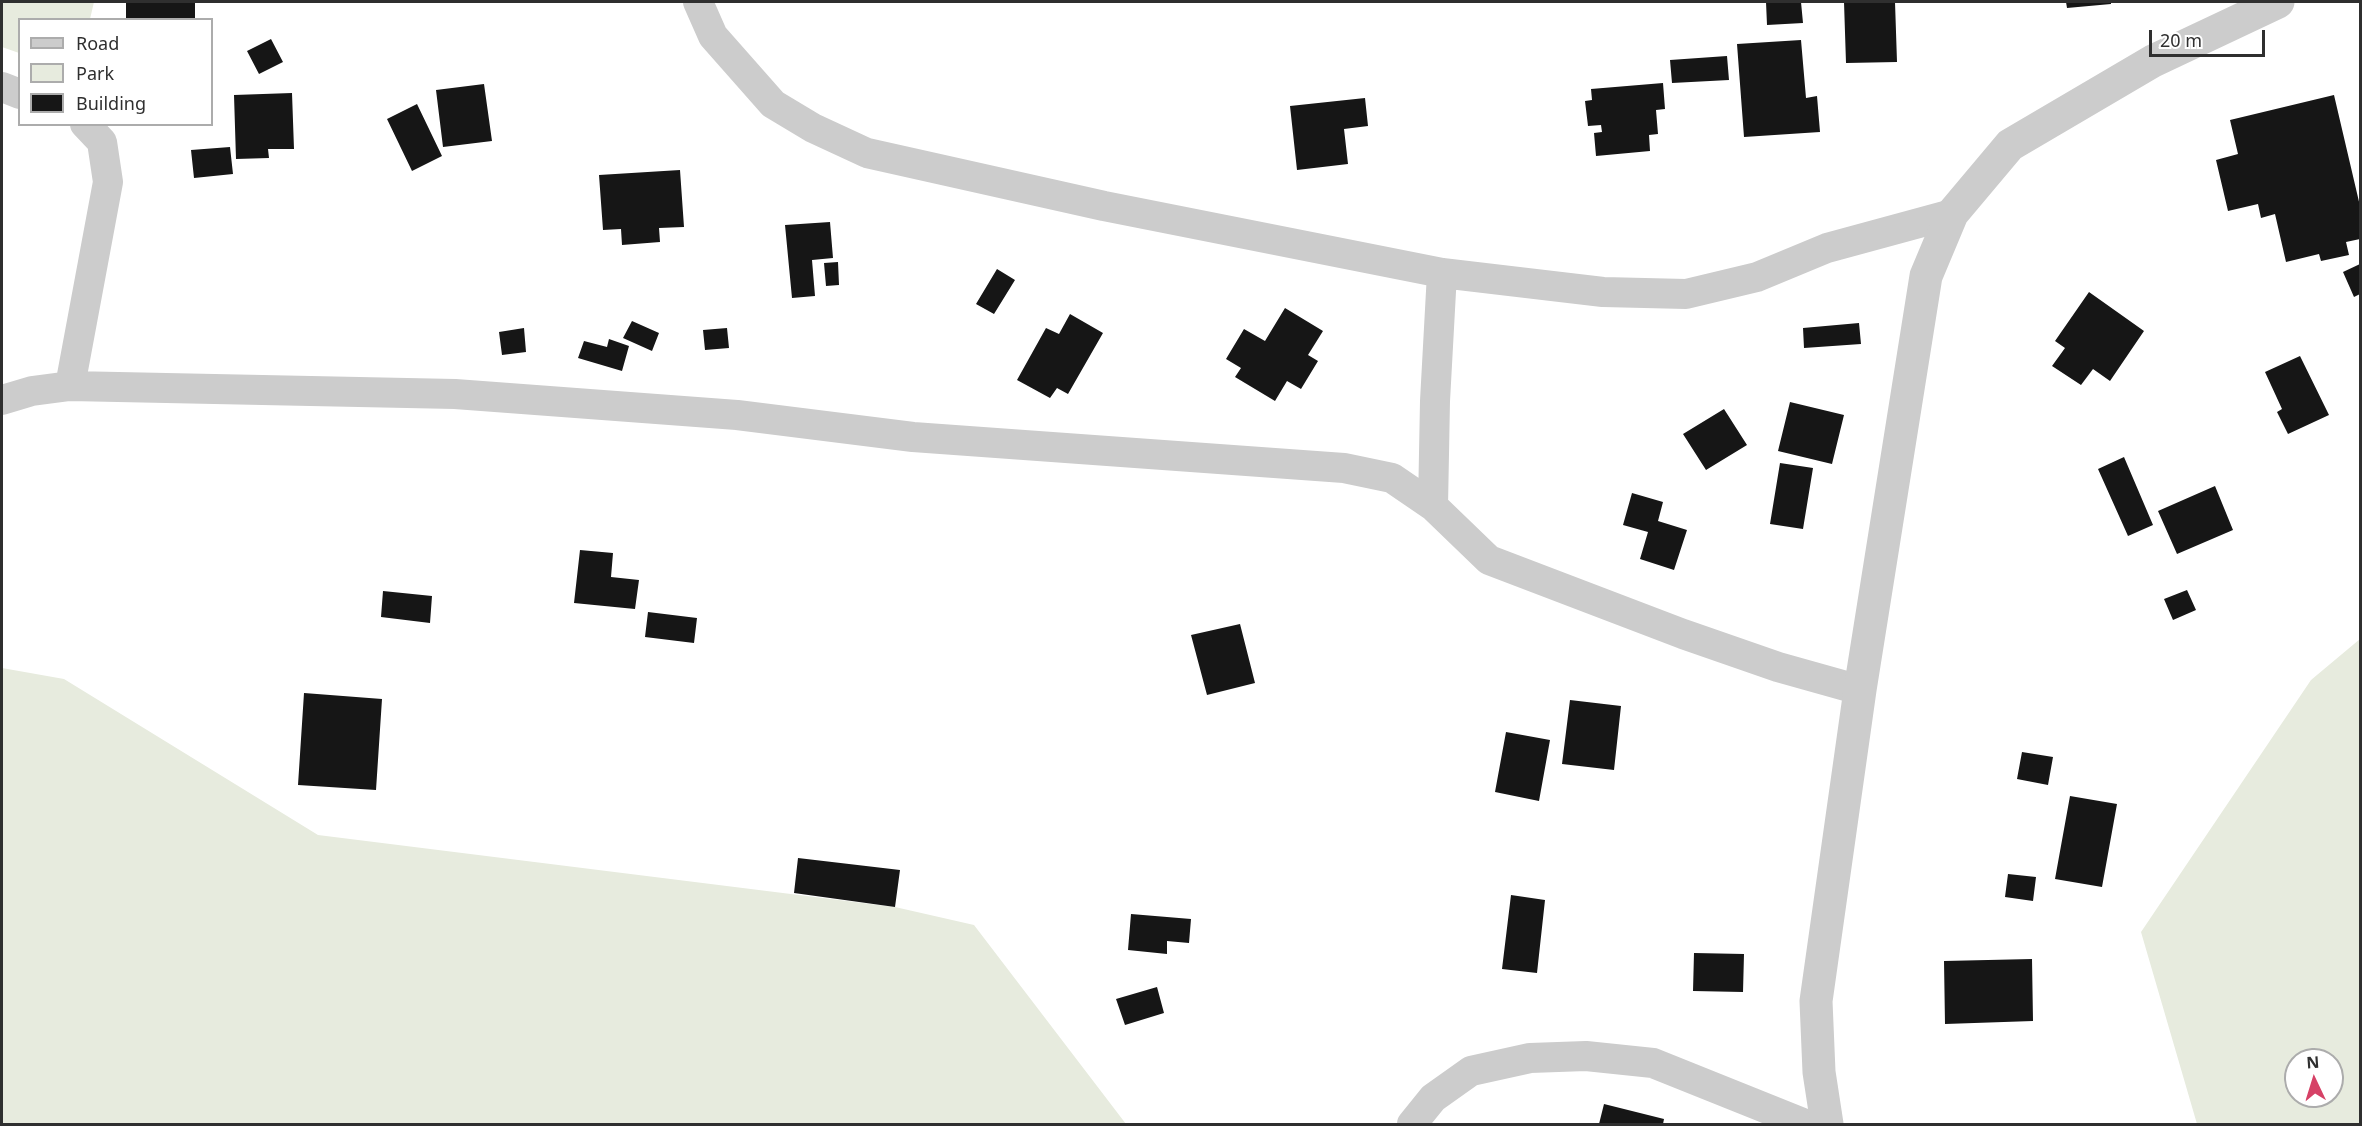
<!DOCTYPE html>
<html>
<head>
<meta charset="utf-8">
<style>
  body { margin:0 }
  #map { position:relative; width:2362px; height:1126px; overflow:hidden; background:#fff; font-family:"Noto Sans",sans-serif }
  canvas { display:block }
  .frame { position:absolute; inset:0; border:3px solid #2f2f2f; pointer-events:none }
  .legend { position:absolute; left:18px; top:18px; width:195px; height:108px; box-sizing:border-box; background:#fff; border:2px solid #acacac; margin:0; padding:8px 10px; list-style:none; font-size:18px; color:#2f2f2f }
  .legend li { display:flex; align-items:center; gap:12px; height:30px }
  .legend b { width:30px; border:2px solid #acacac }
  .north { position:absolute; left:2284px; top:1048px; width:60px; height:60px; box-sizing:border-box; background:#fff; border:2px solid #acacac; border-radius:50%; rotate:356deg; font-size:16px; font-weight:700; line-height:24px; text-align:center; color:#2f2f2f }
  .north::after { content:''; display:block; margin:auto; width:21px; height:27px; background:#d64166; clip-path:polygon(50% 0,100% 100%,50% 72%,0 100%) }
  .scale { position:absolute; left:2149px; top:30px; width:116px; height:27px; box-sizing:border-box; border:3px solid #2f2f2f; border-top:0; padding-left:8px; font-size:18px; line-height:21px; white-space:nowrap; color:#2f2f2f; -webkit-text-stroke:4px #fff; paint-order:stroke }
</style>
</head>
<body>
<div id="map">
<canvas width="2362" height="1126"></canvas>
<div class="frame"></div>
<ul class="legend">
<li><b style="height:8px;background:#ccc"></b>Road</li>
<li><b style="height:16px;background:#e7ebde"></b>Park</li>
<li><b style="height:16px;background:#161616"></b>Building</li>
</ul>
<div class="north">N</div>
<div class="scale">20 m</div>
</div>
<script>
const c = document.querySelector('canvas').getContext('2d');
c.lineJoin = 'round';
function paint(path, color) {
  c.fillStyle = color;
  c.fill(path, 'evenodd');
}
function poly(rows) {
  const path = new Path2D();
  for (const r of rows) {
    path.moveTo(r[0], r[1]);
    for (let i = 2; i < r.length; i += 2) path.lineTo(r[i], r[i + 1]);
  }
  return path;
}
function stroke(path, color, width, dash) {
  c.strokeStyle = color;
  c.lineWidth = width;
  c.lineCap = dash ? 'butt' : 'round';
  c.setLineDash(dash || []);
  c.stroke(path);
}
paint(poly([
  [2,2,94,2,90,19,20,20,19,53,2,47],
  [2360,639,2360,1124,2197,1124,2141,932,2311,680],
  [2296,1060,2332,1060,2332,1096,2296,1096],
  [2,668,64,679,318,835,895,907,974,925,1126,1124,2,1124]
]), '#e7ebde');
paint(poly([
  [126,2,195,2,195,20,126,20],
  [1766,2,1801,2,1803,23,1767,25],
  [1844,2,1895,2,1897,62,1846,63],
  [2066,2,2111,2,2111,4,2067,8],
  [271,39,283,62,259,74,247,51],
  [1801,40,1806,98,1817,96,1820,132,1744,137,1737,44],
  [1727,56,1729,80,1672,83,1670,60],
  [1663,83,1665,109,1656,110,1658,134,1649,135,1650,151,1596,156,1594,133,1602,132,1601,125,1588,126,1585,101,1592,100,1591,89],
  [484,84,492,141,443,147,436,90],
  [292,93,294,149,268,149,269,158,236,159,234,95],
  [2334,95,2360,206,2360,239,2346,242,2349,255,2321,261,2319,254,2286,262,2275,214,2261,218,2258,204,2228,211,2216,160,2238,154,2230,120],
  [1365,98,1368,126,1344,129,1348,164,1297,170,1290,106],
  [417,104,442,156,412,171,387,119],
  [230,147,233,174,194,178,191,150],
  [680,170,684,227,659,228,660,242,622,245,621,229,603,230,599,175],
  [830,222,833,258,812,260,815,296,792,298,785,225],
  [838,262,839,285,826,286,824,263],
  [2360,264,2360,294,2354,297,2343,272],
  [997,269,1015,280,994,314,976,304],
  [2089,292,2144,331,2110,381,2093,369,2081,385,2052,366,2065,348,2055,341],
  [1285,308,1323,331,1308,355,1318,361,1301,389,1287,381,1275,401,1235,377,1241,368,1226,359,1244,329,1265,341],
  [1070,314,1103,333,1068,394,1057,388,1050,398,1017,380,1046,328,1059,334],
  [632,321,659,333,652,351,623,338],
  [1859,323,1861,344,1804,348,1803,328],
  [524,328,526,352,502,355,499,332],
  [727,328,729,348,705,350,703,330],
  [609,339,629,346,622,371,578,358,584,341,607,347],
  [2300,356,2329,415,2288,434,2277,412,2282,409,2265,372],
  [1790,402,1844,415,1832,464,1778,451],
  [1724,409,1747,445,1706,470,1683,434],
  [2124,457,2153,525,2128,536,2098,469],
  [1780,463,1813,468,1803,529,1770,524],
  [2215,486,2233,530,2177,554,2158,511],
  [1632,493,1663,502,1658,521,1687,530,1674,570,1640,559,1648,532,1623,525],
  [580,550,613,553,611,577,639,580,635,609,574,603],
  [2187,590,2196,610,2173,620,2164,599],
  [383,591,432,596,430,623,381,617],
  [648,612,697,618,694,643,645,637],
  [1240,624,1255,683,1207,695,1191,635],
  [304,693,382,699,376,790,298,785],
  [1570,700,1621,706,1614,770,1562,764],
  [1506,732,1550,740,1539,801,1495,792],
  [2022,752,2053,757,2048,785,2017,779],
  [2070,796,2117,804,2102,887,2055,879],
  [798,858,900,870,895,907,794,893],
  [2008,874,2036,877,2033,901,2005,897],
  [1511,895,1545,900,1537,973,1502,969],
  [1131,914,1191,919,1189,943,1167,941,1167,954,1128,950],
  [1694,953,1744,954,1743,992,1693,991],
  [2032,959,2033,1021,1945,1024,1944,961],
  [1157,987,1164,1013,1125,1025,1116,999],
  [1604,1104,1664,1119,1663,1124,1599,1124]
]), '#161616');
stroke(poly([
  [698,2,713,36,773,104,813,128,867,153,1104,206,1442,273,1603,292,1686,294,1757,277,1827,248,1952,214],
  [2,87,20,94],
  [70,386,108,182,102,142,85,124],
  [2,400,32,391,70,386,455,394,737,415,913,437,1344,468,1392,478,1433,506,1489,560,1683,634,1778,667,1860,690],
  [1433,506,1435,401,1442,273],
  [1412,1124,1433,1098,1471,1071,1530,1058,1586,1056,1653,1063,1805,1124]
]), '#ccc', 30);
stroke(poly([
  [1827,1124,1819,1072,1816,1001,1860,690,1926,276,1952,214,2010,145,2153,61,2278,2]
]), '#ccc', 33);
</script>
</body>
</html>
